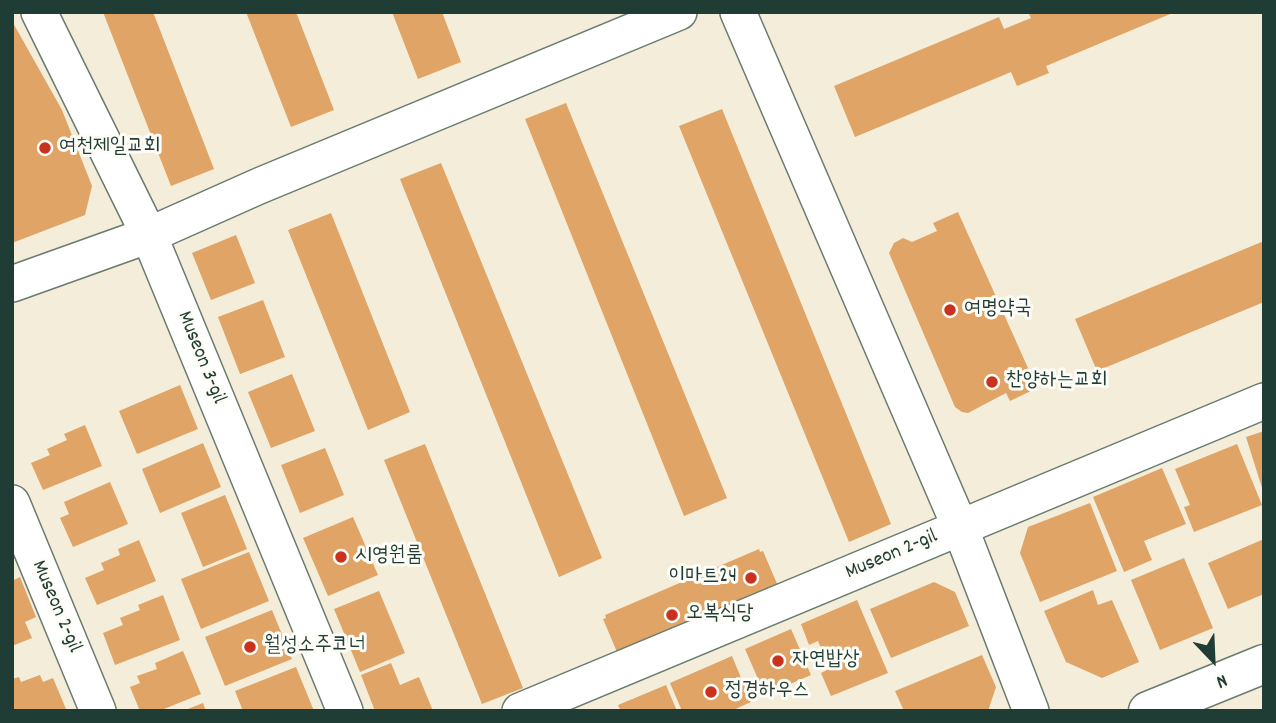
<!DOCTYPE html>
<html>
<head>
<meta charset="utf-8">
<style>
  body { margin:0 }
  #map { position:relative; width:1276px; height:723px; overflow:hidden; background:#f3edd9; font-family:Dekko,sans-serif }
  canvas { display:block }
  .frame { position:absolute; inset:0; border:14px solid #1f3d34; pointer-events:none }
  .north { position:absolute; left:1178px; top:625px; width:70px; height:70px; -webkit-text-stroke:5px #fdfcf7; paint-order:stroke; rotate:157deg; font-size:19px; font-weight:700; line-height:28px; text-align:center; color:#1f3d34 }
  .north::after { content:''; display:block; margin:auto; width:24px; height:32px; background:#1f3d34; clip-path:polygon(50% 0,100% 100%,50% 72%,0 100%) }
</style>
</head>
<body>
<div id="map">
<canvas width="1276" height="723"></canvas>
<div class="frame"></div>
<div class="north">N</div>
</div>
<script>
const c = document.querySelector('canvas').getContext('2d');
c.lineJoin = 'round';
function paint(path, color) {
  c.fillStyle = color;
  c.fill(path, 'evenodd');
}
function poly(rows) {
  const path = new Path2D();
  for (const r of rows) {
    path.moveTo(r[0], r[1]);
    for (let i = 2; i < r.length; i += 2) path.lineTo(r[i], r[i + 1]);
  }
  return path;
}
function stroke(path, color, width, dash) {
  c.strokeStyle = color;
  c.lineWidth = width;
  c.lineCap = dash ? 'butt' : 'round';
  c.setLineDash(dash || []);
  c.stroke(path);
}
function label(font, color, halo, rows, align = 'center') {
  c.font = font + ' Dekko,"Poor Story",sans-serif';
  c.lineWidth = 6;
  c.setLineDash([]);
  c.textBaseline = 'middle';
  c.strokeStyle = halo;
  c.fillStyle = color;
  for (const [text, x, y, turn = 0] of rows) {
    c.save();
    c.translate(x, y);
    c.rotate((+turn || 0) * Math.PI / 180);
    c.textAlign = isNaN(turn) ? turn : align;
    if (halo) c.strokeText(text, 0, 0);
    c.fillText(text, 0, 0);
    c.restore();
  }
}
paint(poly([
  [103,12,153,12,214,169,171,186],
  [246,12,296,12,334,110,291,127],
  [392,12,442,12,461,62,418,79],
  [1028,12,1175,12,1046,66,1049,73,1017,86,1011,72,855,137,834,86,999,17,1004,29,1031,18],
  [12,21,62,110,92,186,85,215,12,243],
  [566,103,727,498,684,516,525,119],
  [722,109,891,524,849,542,679,126],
  [441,163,602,558,559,577,400,179],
  [958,212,1037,388,1010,401,1006,393,968,413,962,412,955,407,889,253,894,243,903,238,912,242,937,231,933,223],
  [331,213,410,412,368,430,288,230],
  [236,235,255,283,211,300,192,253],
  [1264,241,1264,302,1097,371,1075,319],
  [263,300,285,357,240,374,218,317],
  [292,374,315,431,271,448,248,392],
  [180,385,198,429,137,454,119,411],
  [85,425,102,466,43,490,31,463,50,455,47,449,67,440,64,434],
  [1264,431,1264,491,1263,491,1246,437],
  [203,443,221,487,160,513,142,469],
  [425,444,523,688,482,704,384,460],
  [1237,444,1262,505,1194,532,1184,507,1190,505,1175,469],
  [325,448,344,495,300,513,281,465],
  [1162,468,1186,524,1144,541,1152,560,1124,572,1093,497],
  [110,482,128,524,73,547,60,518,69,514,64,502],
  [225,495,247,549,203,567,181,513],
  [1090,503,1117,571,1040,602,1020,553,1028,527],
  [353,517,378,575,328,596,303,538],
  [1264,539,1264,594,1228,609,1208,563],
  [139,540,156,581,97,605,85,578,104,570,101,563,120,555,118,549],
  [759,549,760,552,763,551,778,586,617,652,603,619,606,618,605,615],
  [249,552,269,601,201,629,181,579],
  [1184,558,1213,628,1160,650,1131,580],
  [20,577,36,617,25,622,32,638,12,646,12,581],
  [934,582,955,592,969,626,891,658,870,609],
  [1093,590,1098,605,1112,600,1139,662,1102,678,1066,662,1044,611],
  [379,591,405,653,360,672,334,609],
  [163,595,180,640,115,665,103,633,123,625,120,618,140,610,138,605],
  [857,600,888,673,831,696,821,673,829,669,818,641,809,645,801,624],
  [272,610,292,659,225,686,205,637],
  [791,629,811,675,765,695,745,649],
  [183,651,201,694,159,711,140,711,130,687,140,683,137,676,157,669,155,663],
  [982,655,996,687,988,711,904,711,895,691],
  [732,656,751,702,731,711,682,711,670,683],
  [391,663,400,685,419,677,433,711,375,711,361,675],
  [296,667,314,711,243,711,235,691],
  [40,675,43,682,53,678,66,709,60,711,12,711,12,679,19,677,21,682],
  [666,685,677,711,621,711,618,705],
  [203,703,206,711,183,711]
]), '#dfa466');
const minor = poly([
  [39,12,149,235,345,711],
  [738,12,960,527,1031,711],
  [12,284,149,235,259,186,679,12],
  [12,503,98,711],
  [520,711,1264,401]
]);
const tertiary = poly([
  [1148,711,1264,664]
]);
stroke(minor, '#697b6e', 38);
stroke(tertiary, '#697b6e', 41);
stroke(minor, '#fff', 35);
stroke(tertiary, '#fff', 38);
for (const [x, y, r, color] of [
  [45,148,7,"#c8321e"],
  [950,310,7,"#c8321e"],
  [992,382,7,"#c8321e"],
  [341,557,7,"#c8321e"],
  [751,578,7,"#c8321e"],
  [672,615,7,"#c8321e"],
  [250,647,7,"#c8321e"],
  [778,661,7,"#c8321e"],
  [711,692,7,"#c8321e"]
]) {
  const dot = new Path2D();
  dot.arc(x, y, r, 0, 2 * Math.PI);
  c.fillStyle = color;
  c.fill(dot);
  stroke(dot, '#fdfcf7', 2.5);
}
label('21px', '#1f3d34', '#fdfcf7', [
  ["여천제일교회",59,148],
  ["여명약국",964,310],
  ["찬양하는교회",1006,382],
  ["시영원룸",355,557],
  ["이마트24",737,578,"right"],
  ["오복식당",686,615],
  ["월성소주코너",264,647],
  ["자연밥상",792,661],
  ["정경하우스",725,692]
], 'left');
label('21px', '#1f3d34', '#fdfcf7', [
  ["Museon 3-gil",200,358,68],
  ["Museon 2-gil",892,556,-23],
  ["Museon 2-gil",55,607,67]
]);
</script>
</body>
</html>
